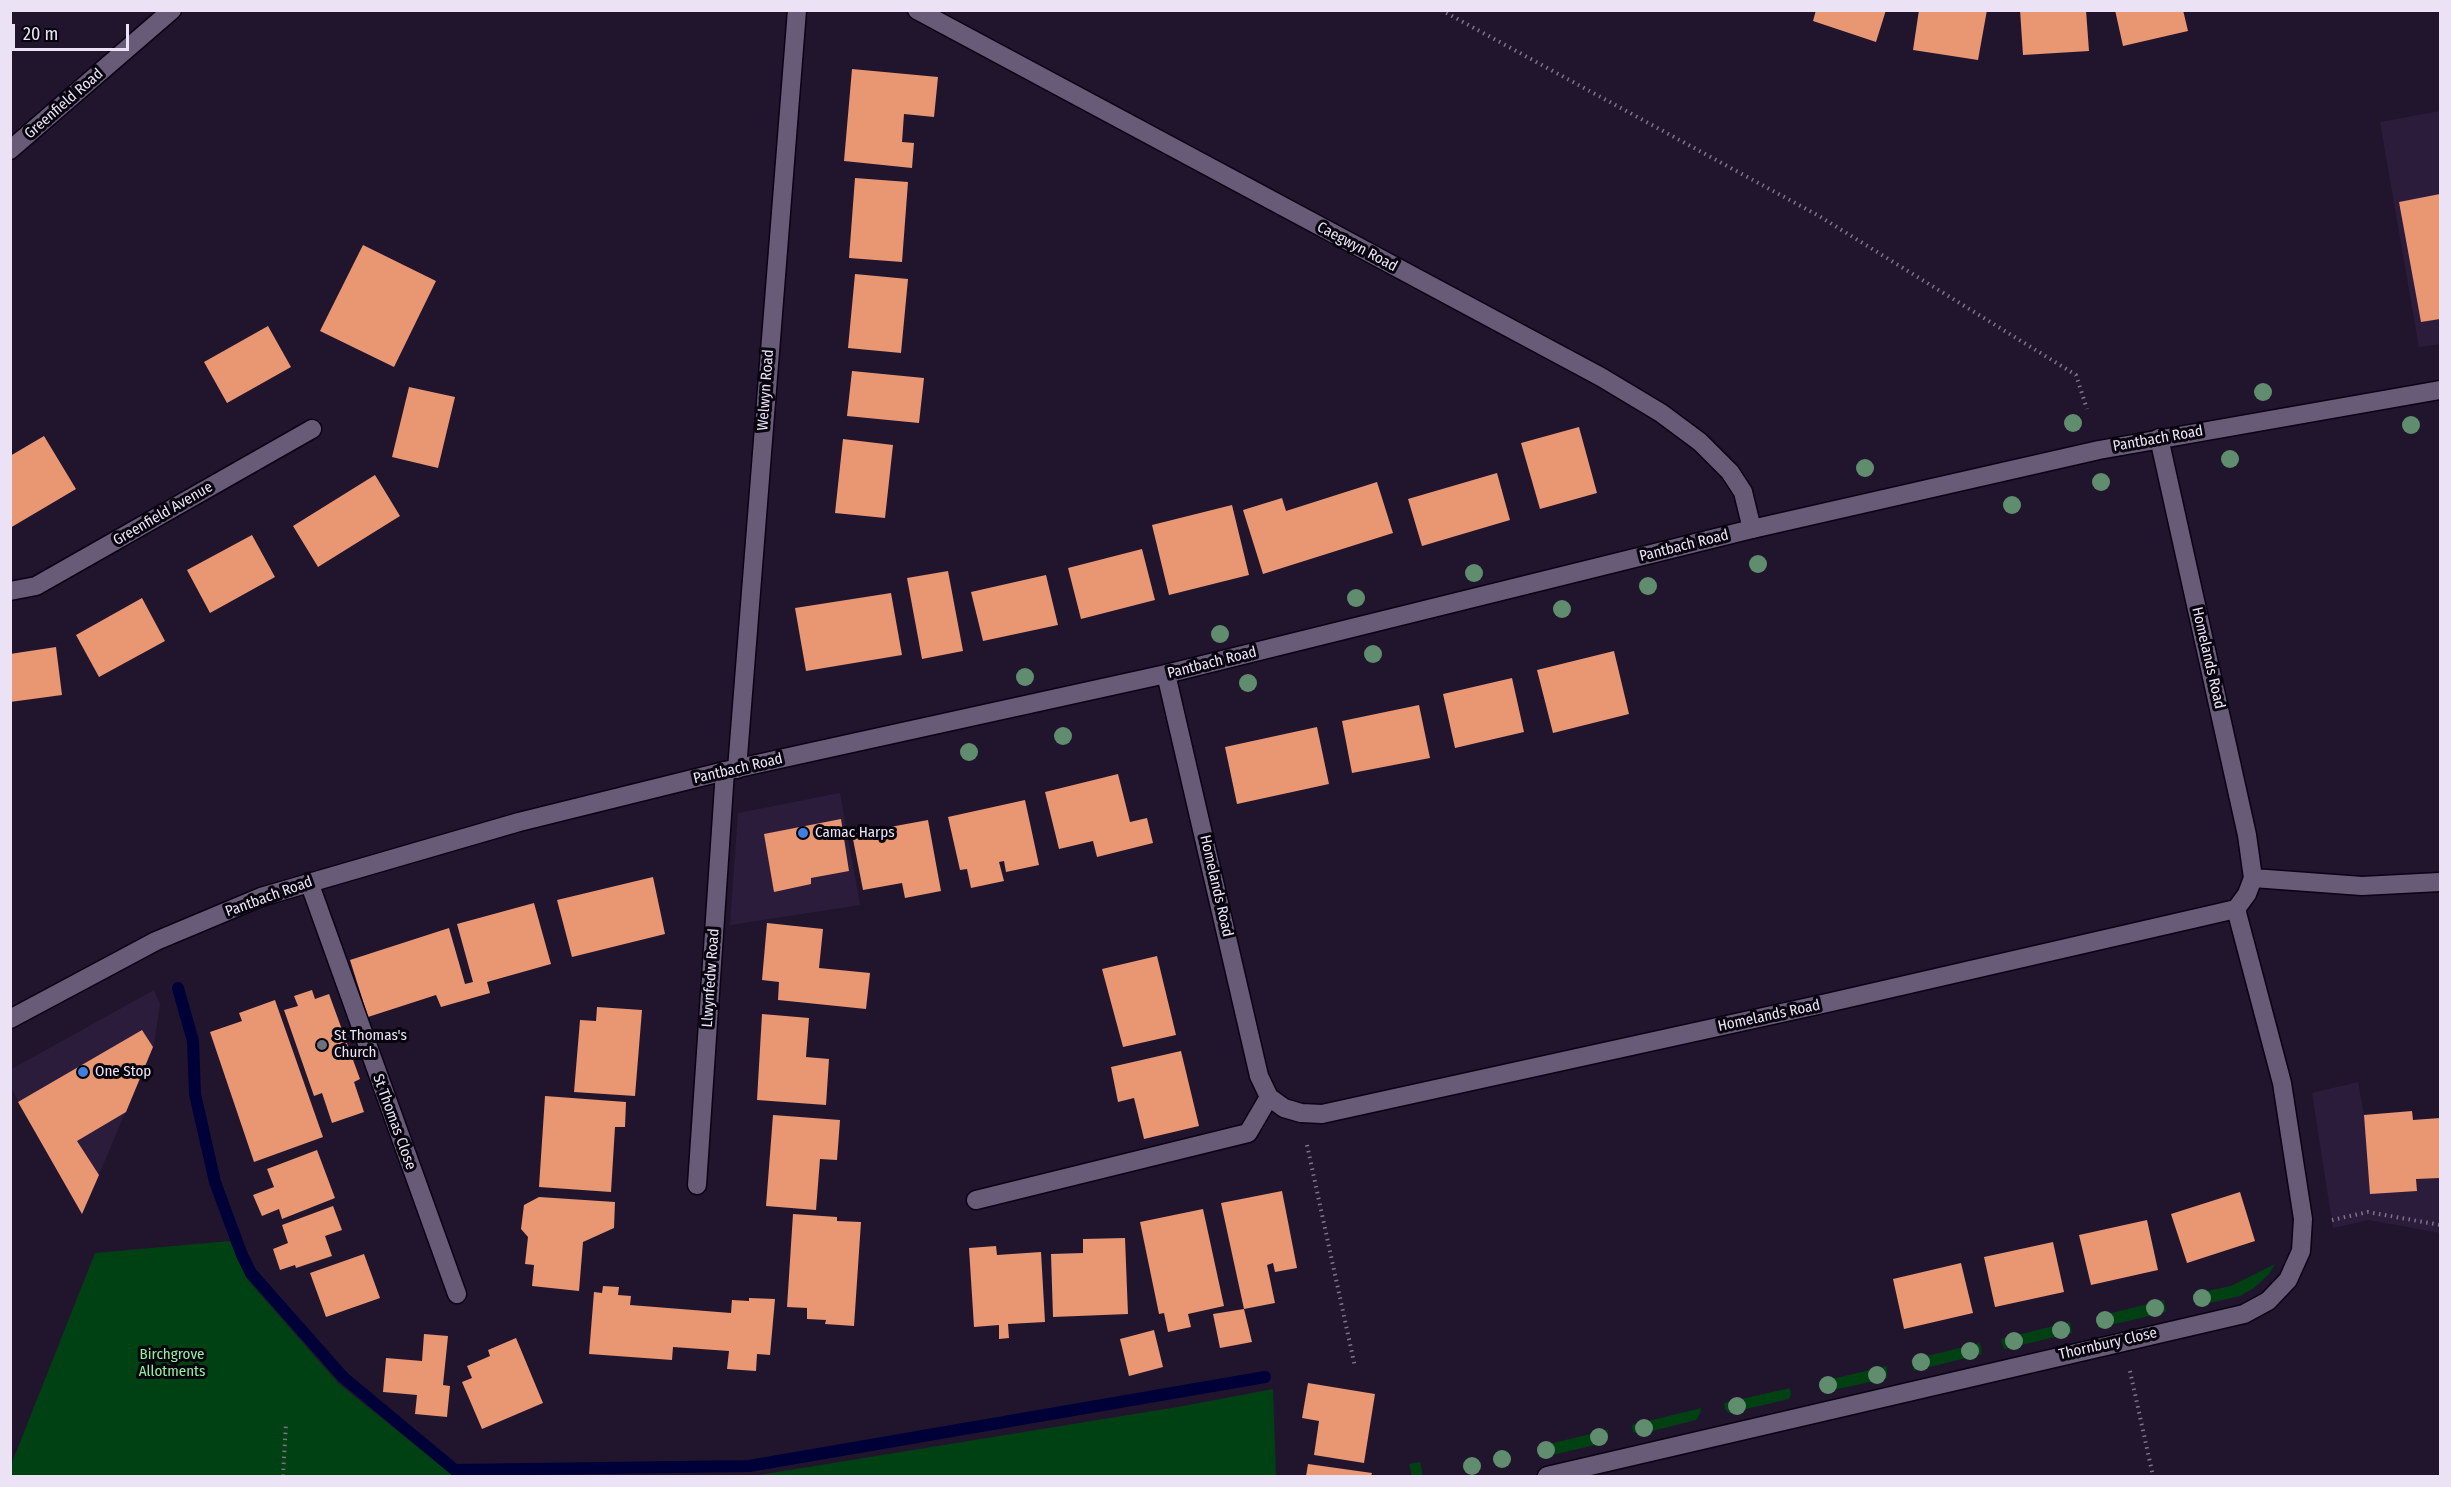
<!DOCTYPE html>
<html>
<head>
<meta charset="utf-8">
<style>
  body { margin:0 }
  #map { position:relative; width:2451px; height:1487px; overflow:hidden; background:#21152e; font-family:"Fira Sans Condensed",sans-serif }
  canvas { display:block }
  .frame { position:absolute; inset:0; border:12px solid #ebe3f5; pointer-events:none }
  .scale { position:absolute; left:12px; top:24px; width:117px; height:27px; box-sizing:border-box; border:3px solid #ebe3f5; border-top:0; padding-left:8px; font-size:18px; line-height:21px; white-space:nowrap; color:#ebe3f5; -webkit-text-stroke:4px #08040e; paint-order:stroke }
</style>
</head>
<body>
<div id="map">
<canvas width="2451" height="1487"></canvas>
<div class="frame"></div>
<div class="scale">20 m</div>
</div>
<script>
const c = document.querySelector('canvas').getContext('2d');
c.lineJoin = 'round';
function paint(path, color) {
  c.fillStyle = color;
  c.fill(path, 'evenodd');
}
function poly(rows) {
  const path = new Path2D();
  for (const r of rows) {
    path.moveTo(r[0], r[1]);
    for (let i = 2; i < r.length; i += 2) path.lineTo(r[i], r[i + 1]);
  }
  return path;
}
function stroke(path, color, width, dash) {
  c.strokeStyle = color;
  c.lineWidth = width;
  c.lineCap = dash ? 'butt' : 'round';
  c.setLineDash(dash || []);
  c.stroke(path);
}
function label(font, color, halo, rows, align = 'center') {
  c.font = font + ' "Fira Sans Condensed",sans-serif';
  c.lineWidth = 6;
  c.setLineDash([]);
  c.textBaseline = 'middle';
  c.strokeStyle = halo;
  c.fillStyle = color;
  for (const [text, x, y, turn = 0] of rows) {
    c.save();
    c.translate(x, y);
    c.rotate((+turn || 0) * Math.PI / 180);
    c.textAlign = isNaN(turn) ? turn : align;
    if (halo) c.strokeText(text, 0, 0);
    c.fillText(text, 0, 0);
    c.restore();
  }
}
paint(poly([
  [2440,111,2440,344,2419,347,2380,122],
  [840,793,860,905,730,925,738,813],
  [154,990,160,1004,154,1045,82,1214,11,1088,10,1070],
  [2358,1082,2364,1115,2412,1111,2413,1120,2440,1118,2440,1233,2369,1220,2333,1228,2312,1093]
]), '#2c1c3b');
paint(poly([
  [230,1241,247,1279,338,1383,451,1474,653,1476,11,1476,11,1465,95,1253],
  [2275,1264,2269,1274,2254,1288,2240,1296,2196,1306,2193,1294,2231,1286],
  [2164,1300,2166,1312,2098,1328,2096,1317],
  [2070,1322,2072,1333,2004,1349,2001,1339],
  [1980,1343,1982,1354,1914,1371,1911,1360],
  [1887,1366,1887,1378,1825,1392,1820,1389,1819,1382],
  [1790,1388,1791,1394,1789,1399,1729,1413,1725,1409,1724,1403],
  [1273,1389,1276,1476,753,1476,1178,1407],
  [1701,1408,1700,1414,1696,1420,1640,1434,1633,1432,1632,1425],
  [1608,1430,1607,1442,1548,1456,1541,1453,1540,1446],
  [1420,1462,1423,1476,1412,1476,1409,1464]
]), '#004114');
stroke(poly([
  [178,988,193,1041,195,1094,215,1182,242,1255,251,1273,343,1377,455,1470,749,1466,1265,1377]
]), '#000038', 12);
paint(poly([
  [1816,10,1886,10,1876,42,1813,21],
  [1919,10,1987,10,1978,60,1913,50],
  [2020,10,2086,10,2089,51,2023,55],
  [2115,10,2183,10,2188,31,2123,46],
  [852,69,938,77,934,117,904,114,902,142,914,143,912,168,844,161],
  [855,178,908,182,902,262,849,258],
  [2440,194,2440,319,2421,322,2399,202],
  [363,245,436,281,394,367,320,331],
  [855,274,908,279,901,353,848,348],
  [268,326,291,367,227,403,204,362],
  [852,371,924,378,919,423,847,416],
  [409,387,455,397,438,468,392,457],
  [1579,427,1597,493,1540,509,1521,443],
  [44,436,76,489,10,528,10,456],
  [843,439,893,445,885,518,835,513],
  [1497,473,1510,520,1422,546,1408,499],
  [375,475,400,516,318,567,293,526],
  [1377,482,1393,533,1263,574,1243,510,1282,498,1286,511],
  [1232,505,1249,575,1169,595,1152,525],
  [252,535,275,577,210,613,187,570],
  [1142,549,1155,600,1081,619,1068,568],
  [948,571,963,651,922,659,907,578],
  [1046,575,1058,625,983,641,971,592],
  [891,593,902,655,806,671,795,608],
  [142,598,165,641,99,677,76,635],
  [56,647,62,695,10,702,10,654],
  [1614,651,1629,714,1553,733,1537,670],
  [1512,678,1524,732,1455,748,1443,694],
  [1419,705,1430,758,1352,773,1342,721],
  [1317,727,1329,784,1237,804,1225,747],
  [1118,774,1130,822,1147,818,1153,843,1097,857,1093,841,1059,849,1045,792],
  [1025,800,1039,865,1006,872,1004,861,999,862,1004,881,971,888,967,869,960,870,948,817],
  [841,819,849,871,811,878,811,884,774,892,764,834],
  [928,820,941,891,905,898,902,883,863,890,852,834],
  [653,877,665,934,572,957,557,900],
  [534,903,551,964,487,982,490,993,441,1007,436,995,368,1017,350,960,449,928,465,984,473,982,457,924],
  [767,923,823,929,819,968,870,973,866,1009,778,1000,779,982,762,980],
  [1157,956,1176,1035,1123,1047,1102,969],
  [312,990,315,999,329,994,360,1079,354,1082,364,1112,332,1123,322,1093,314,1096,284,1010,298,1006,294,996],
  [275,1000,323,1137,254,1162,210,1032,242,1021,239,1013],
  [597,1007,642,1010,635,1096,574,1092,580,1020,596,1021],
  [762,1014,809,1018,806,1057,829,1059,826,1105,757,1100],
  [142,1030,153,1047,126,1112,77,1141,99,1175,82,1214,18,1102],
  [1181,1051,1199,1126,1144,1139,1134,1098,1118,1102,1111,1067],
  [545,1096,626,1102,625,1127,615,1127,611,1192,539,1187],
  [2412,1111,2413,1120,2440,1118,2440,1178,2416,1179,2417,1191,2370,1194,2364,1115],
  [773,1115,840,1120,837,1160,820,1159,816,1210,766,1206],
  [317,1150,335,1198,282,1219,279,1209,262,1216,253,1195,274,1187,267,1169],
  [1282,1191,1297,1268,1275,1272,1273,1263,1267,1265,1275,1303,1244,1309,1221,1203],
  [2240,1192,2255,1241,2187,1263,2171,1214],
  [539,1197,615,1202,614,1228,583,1242,579,1291,532,1286,534,1265,525,1264,528,1237,521,1229,524,1205],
  [333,1206,342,1230,325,1236,332,1256,296,1268,295,1265,280,1270,273,1249,288,1243,282,1225],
  [1203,1209,1224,1306,1188,1314,1191,1327,1168,1332,1164,1313,1159,1314,1140,1222],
  [793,1214,837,1217,837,1221,861,1222,854,1326,825,1324,826,1320,807,1319,807,1308,787,1307],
  [2147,1220,2158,1270,2091,1285,2079,1235],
  [1125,1238,1128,1314,1053,1317,1051,1254,1083,1253,1083,1239],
  [2053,1242,2064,1292,1995,1307,1984,1257],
  [996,1246,997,1255,1041,1252,1045,1322,1008,1324,1009,1338,999,1339,999,1325,974,1327,969,1248],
  [364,1254,380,1298,326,1317,310,1273],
  [1961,1263,1973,1313,1904,1329,1893,1279],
  [603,1286,619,1287,618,1295,631,1296,630,1305,731,1313,732,1300,749,1301,749,1298,775,1299,770,1355,757,1354,756,1371,727,1369,729,1351,673,1347,672,1360,589,1354,594,1292,602,1293],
  [1244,1309,1252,1342,1220,1348,1213,1314],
  [1154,1330,1163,1367,1129,1376,1120,1339],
  [424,1334,448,1336,443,1385,450,1386,447,1417,415,1414,417,1395,383,1392,386,1358,422,1361],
  [516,1338,543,1403,482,1429,462,1382,472,1378,467,1366,490,1356,488,1350],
  [1308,1383,1375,1394,1364,1463,1314,1455,1319,1421,1302,1418],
  [1308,1464,1372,1473,1371,1476,1306,1476]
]), '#e99672');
const street = poly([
  [917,10,1601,377,1661,413,1700,442,1730,472,1743,492,1752,529],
  [10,150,172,10],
  [10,591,36,586,312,429],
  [1166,674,1259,1076,1269,1097,1284,1108,1301,1113,1322,1114,1827,1003,2236,909,2247,894,2253,878,2247,835,2159,438],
  [737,769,797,10],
  [2253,878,2362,886,2440,882],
  [309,882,457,1294],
  [697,1185,725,771],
  [976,1200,1248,1133,1269,1097],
  [1547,1476,2244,1314,2268,1301,2288,1280,2301,1251,2303,1219,2282,1083,2236,909]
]);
const secondary = poly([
  [10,1019,156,941,261,897,519,822,725,771,1166,674,1752,529,2099,450,2440,390]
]);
stroke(street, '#0b0215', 21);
stroke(secondary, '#0b0215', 21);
stroke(poly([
  [1441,10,1819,216,2076,375,2087,409],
  [1307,1145,1355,1367],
  [2332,1220,2368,1212,2440,1225],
  [2130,1371,2153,1476],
  [283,1476,286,1423]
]), '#7d7389', 4, [1.5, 4.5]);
stroke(street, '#685b78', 18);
stroke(secondary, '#685b78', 18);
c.fillStyle = '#5f8d6d';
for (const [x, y] of [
  [2263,392],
  [2073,423],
  [2411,425],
  [2230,459],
  [1865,468],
  [2101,482],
  [2012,505],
  [1758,564],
  [1474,573],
  [1648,586],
  [1356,598],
  [1562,609],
  [1220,634],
  [1373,654],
  [1025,677],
  [1248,683],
  [1063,736],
  [969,752],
  [2202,1298],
  [2155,1308],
  [2105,1320],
  [2061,1330],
  [2014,1341],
  [1970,1351],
  [1921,1362],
  [1877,1375],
  [1828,1385],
  [1737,1406],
  [1644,1428],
  [1599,1437],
  [1546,1450],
  [1502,1459],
  [1472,1466]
]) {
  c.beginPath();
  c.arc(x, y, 9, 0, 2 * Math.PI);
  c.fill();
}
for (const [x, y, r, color] of [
  [803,833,6,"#3f7fe0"],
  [322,1045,6,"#6b7280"],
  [83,1072,6,"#3f7fe0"]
]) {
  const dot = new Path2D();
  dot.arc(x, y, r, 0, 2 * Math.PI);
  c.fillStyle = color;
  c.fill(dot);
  stroke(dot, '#08040e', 2);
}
label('15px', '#ebe3f5', '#08040e', [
  ["Greenfield Road",64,104,-41],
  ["Caegwyn Road",1357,247,28],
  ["Welwyn Road",766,390,-86],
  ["Pantbach Road",2158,439,-10],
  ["Greenfield Avenue",163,514,-30],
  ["Pantbach Road",1684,546,-14],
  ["Homelands Road",2208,658,77],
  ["Pantbach Road",1212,663,-14],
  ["Pantbach Road",738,769,-13],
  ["Homelands Road",1216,886,77],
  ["Pantbach Road",269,897,-20],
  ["Llwynfedw Road",711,978,-86],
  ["Homelands Road",1769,1016,-12],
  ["St Thomas Close",394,1122,70],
  ["Thornbury Close",2108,1344,-13]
]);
label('15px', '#ebe3f5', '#08040e', [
  ["Camac Harps",815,833],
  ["St Thomas's",334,1036],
  ["Church",334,1053],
  ["One Stop",95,1072]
], 'left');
label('15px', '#91f0a0', '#08040e', [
  ["Birchgrove",172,1355],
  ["Allotments",172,1372]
]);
</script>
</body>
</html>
